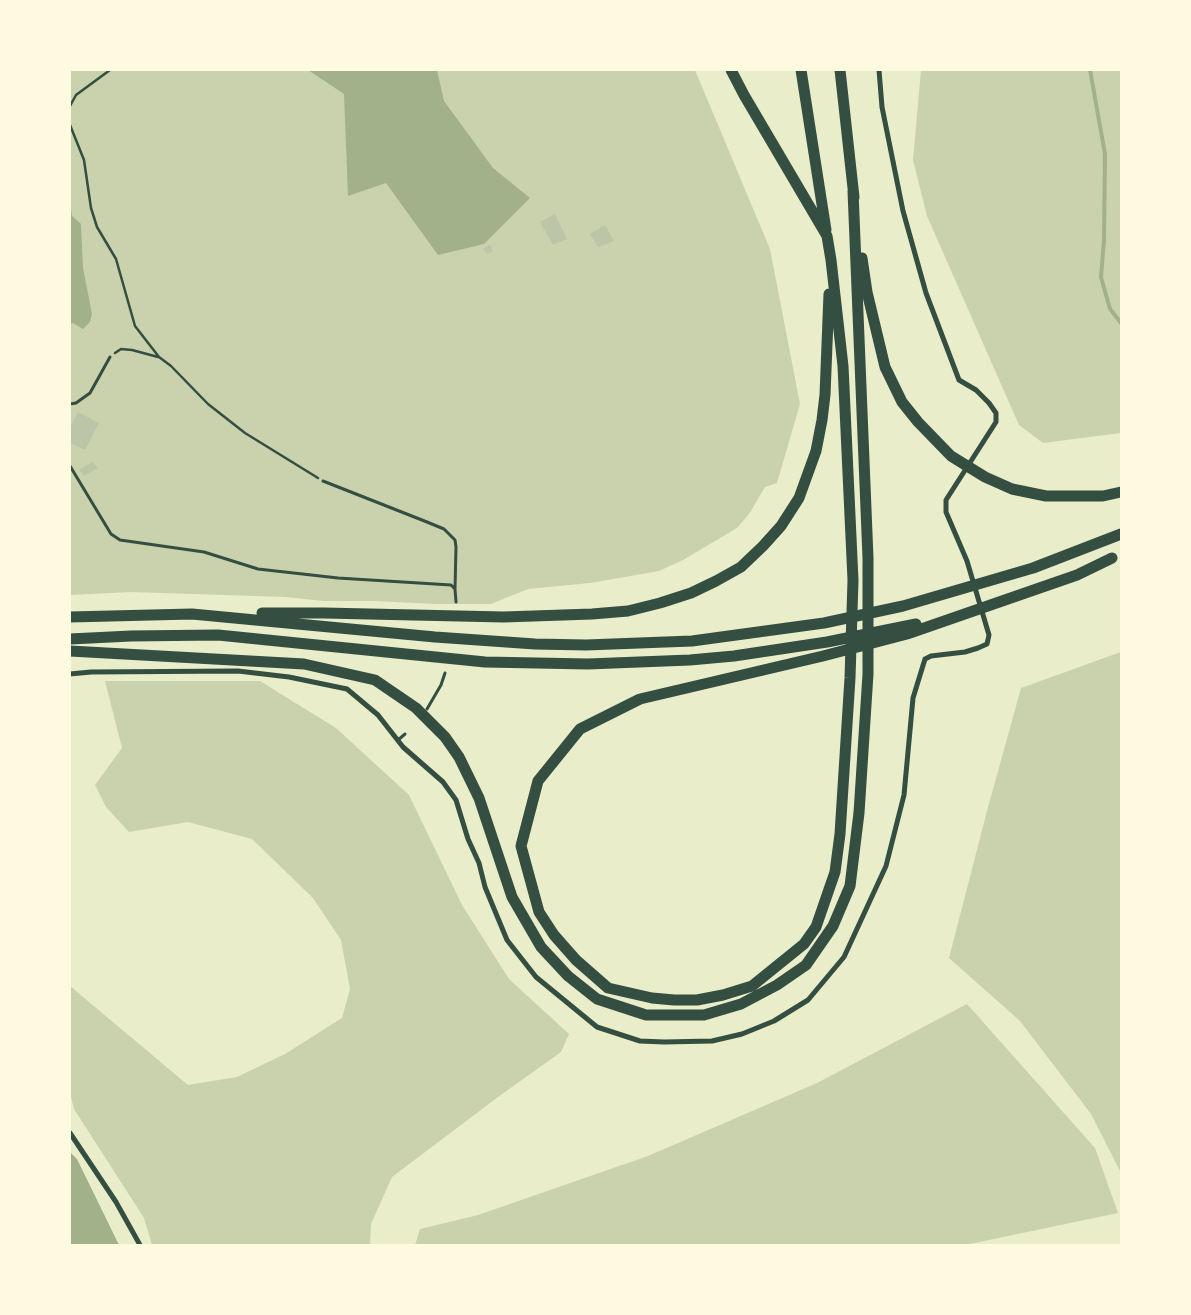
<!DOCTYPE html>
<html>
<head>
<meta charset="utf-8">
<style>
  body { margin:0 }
  #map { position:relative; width:1191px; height:1315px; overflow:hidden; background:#e9edc9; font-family:"Titillium Web",sans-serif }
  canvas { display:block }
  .frame { position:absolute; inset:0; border:71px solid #fefae0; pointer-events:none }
</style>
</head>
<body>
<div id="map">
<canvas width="1191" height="1315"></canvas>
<div class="frame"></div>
</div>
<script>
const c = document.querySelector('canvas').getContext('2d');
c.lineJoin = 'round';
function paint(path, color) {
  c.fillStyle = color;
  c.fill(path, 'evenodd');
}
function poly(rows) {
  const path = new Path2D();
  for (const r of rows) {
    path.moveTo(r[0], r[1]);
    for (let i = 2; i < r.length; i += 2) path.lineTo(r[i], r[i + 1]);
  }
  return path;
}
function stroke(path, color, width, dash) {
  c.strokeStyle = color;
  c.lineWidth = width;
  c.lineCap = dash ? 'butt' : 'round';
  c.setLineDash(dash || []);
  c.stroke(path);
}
paint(poly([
  [70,70,695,70,770,249,800,404,777,483,765,487,749,514,737,528,683,560,659,571,590,583,528,589,491,604,436,604,374,601,324,601,286,597,131,592,70,595],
  [921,70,1121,70,1121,433,1043,443,1019,425,927,216,913,160],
  [1121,652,1121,1173,1091,1114,1020,1021,949,958,987,811,1021,688],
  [105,681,260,681,336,728,409,795,462,905,509,979,569,1034,561,1052,498,1097,392,1177,371,1224,370,1245,152,1245,144,1218,74,1109,70,1093,70,986,188,1085,237,1077,285,1054,342,1018,350,989,341,940,313,898,252,839,188,822,129,832,106,807,95,785,122,748],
  [967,1004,1095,1148,1118,1213,965,1245,415,1245,420,1229,478,1215,648,1156,817,1083]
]), '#cad2ad');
paint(poly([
  [308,70,437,70,444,101,493,168,530,198,484,244,438,255,386,183,348,196,344,94],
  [70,202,72,216,81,224,83,268,92,314,90,322,83,329,73,323,70,324],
  [70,1152,77,1159,119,1245,70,1245]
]), '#a3b18a');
stroke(poly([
  [1090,70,1105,154,1104,240,1101,277,1110,309,1121,323]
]), '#a3b18a', 4);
paint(poly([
  [555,214,567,239,553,245,540,222],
  [605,225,614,241,598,247,590,234],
  [490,245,493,251,487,254,483,249],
  [78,412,99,423,85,450,70,443,70,427],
  [93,462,98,468,84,476,79,470]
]), '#bcc5a7');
stroke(poly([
  [70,106,76,95,110,70],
  [70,125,84,160,91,208,97,227,116,259,135,326,159,357,171,366,208,404,245,433,318,478],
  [115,353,121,349,132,350,158,357]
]), '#344e41', 2.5);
stroke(poly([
  [70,404,76,403,90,393,110,357],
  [70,466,111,534,120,540,204,552,258,569,338,578,451,585,455,589,456,602],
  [323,481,427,522,444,529,455,540,456,547,455,589],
  [427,709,441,685,445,673],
  [398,740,405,734]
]), '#344e41', 3);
stroke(poly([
  [70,674,91,672,238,671,289,677,347,689,378,715,403,747,443,782,456,800,468,839,479,863,485,887,507,940,536,977,597,1027,640,1041,664,1042,712,1041,742,1034,774,1021,808,1000,844,957,886,866,904,795,913,698,925,659,931,656,965,652,978,648,987,644,989,635,967,561,946,512,946,500,996,422,996,413,989,403,976,390,959,380,926,293,903,211,882,107,879,70],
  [70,1133,116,1202,140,1245]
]), '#344e41', 5);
stroke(poly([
  [731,70,744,95,827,236,831,260,843,366,853,580,850,678,840,834,835,872,816,927,804,944,752,986,723,995,697,1000,674,1000,652,998,608,988,576,960,554,935,539,912,521,846,538,781,580,729,640,699,823,656,907,634,1077,575,1112,558],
  [801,70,826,230],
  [840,70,854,197],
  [862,258,867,292,885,367,902,402,918,422,951,456,985,477,1012,489,1046,496,1103,496,1121,492],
  [262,613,324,613,504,617,592,614,628,611,660,603,691,593,716,581,741,567,763,546,781,526,799,498,816,451,822,420,825,395,829,294],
  [70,617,192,614,435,637,535,644,586,645,692,641,824,623,903,606,1033,568,1121,534],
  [70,639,131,636,218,635,485,662,588,664,690,660,734,656,827,642,916,624],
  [70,651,304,664,375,680,416,708,445,737,459,757,479,798,512,897,541,947,568,976,597,999,646,1015,704,1015,741,1004,777,985,806,965,833,926,850,886,859,813,868,674,868,558,853,191]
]), '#344e41', 11);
</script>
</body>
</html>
